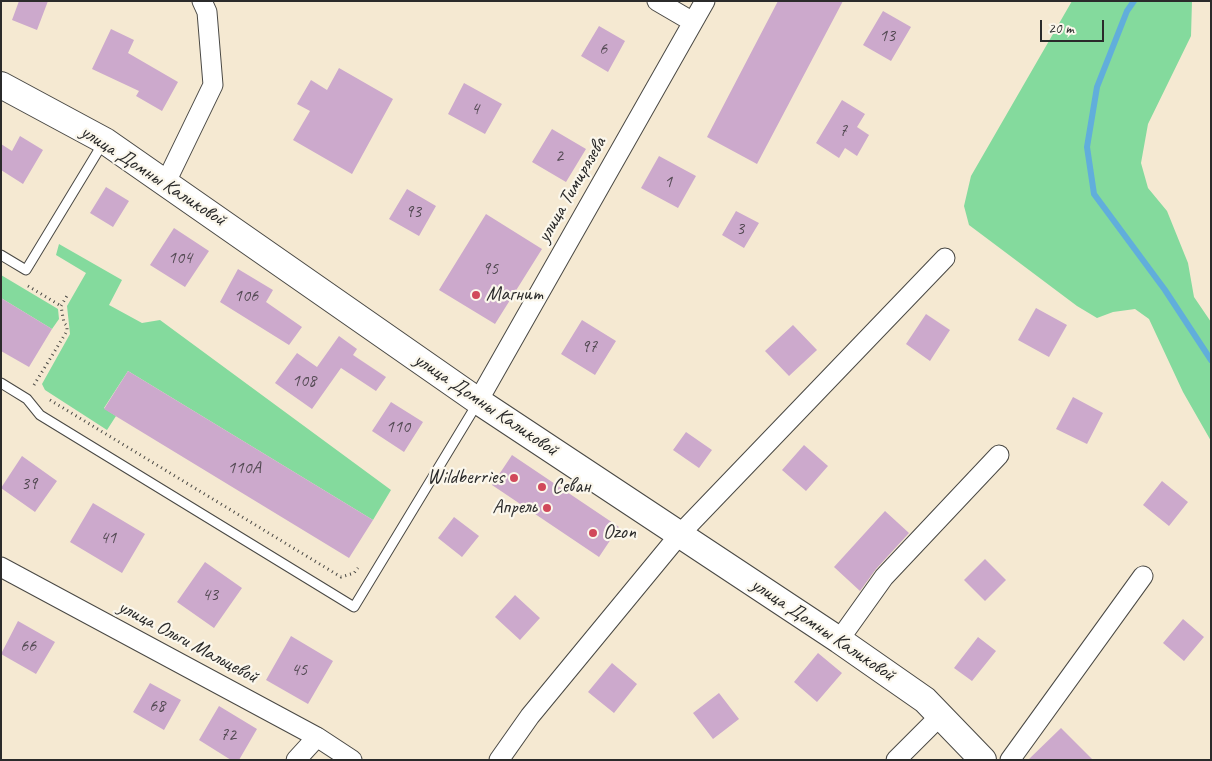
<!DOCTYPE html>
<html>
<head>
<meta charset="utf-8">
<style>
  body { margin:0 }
  #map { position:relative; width:1212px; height:761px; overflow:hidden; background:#f5e9d2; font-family:Caveat,sans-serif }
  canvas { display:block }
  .frame { position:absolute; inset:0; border:2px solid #2b2b2b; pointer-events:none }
  .scale { position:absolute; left:1040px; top:20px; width:64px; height:22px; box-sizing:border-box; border:2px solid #2b2b2b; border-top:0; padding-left:6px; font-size:15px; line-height:18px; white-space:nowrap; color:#2b2b2b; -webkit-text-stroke:4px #fbf7ec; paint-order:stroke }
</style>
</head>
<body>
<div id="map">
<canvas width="1212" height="761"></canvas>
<div class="frame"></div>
<div class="scale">20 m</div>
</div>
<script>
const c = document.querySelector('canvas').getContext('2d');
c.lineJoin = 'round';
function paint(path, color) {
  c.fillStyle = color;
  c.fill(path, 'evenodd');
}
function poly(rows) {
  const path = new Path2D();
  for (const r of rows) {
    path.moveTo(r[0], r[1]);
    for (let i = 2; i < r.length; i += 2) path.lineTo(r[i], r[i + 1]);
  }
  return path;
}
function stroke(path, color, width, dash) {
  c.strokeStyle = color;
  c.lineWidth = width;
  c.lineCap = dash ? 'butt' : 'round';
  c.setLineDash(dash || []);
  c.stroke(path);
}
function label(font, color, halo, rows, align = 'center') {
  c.font = font + ' Caveat,sans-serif';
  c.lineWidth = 4.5;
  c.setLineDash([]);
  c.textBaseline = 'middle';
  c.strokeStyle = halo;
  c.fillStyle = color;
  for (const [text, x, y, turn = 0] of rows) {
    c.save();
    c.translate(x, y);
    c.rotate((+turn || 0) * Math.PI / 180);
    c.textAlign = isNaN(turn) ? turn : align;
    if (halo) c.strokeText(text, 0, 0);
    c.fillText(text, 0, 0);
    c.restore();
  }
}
paint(poly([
  [1072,1,1192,1,1191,36,1148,124,1141,163,1148,188,1167,211,1188,263,1194,297,1211,322,1211,441,1183,392,1149,319,1135,309,1113,312,1097,318,1077,306,969,225,964,206,971,176],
  [59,244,122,280,109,305,142,323,160,320,391,490,373,520,128,371,104,408,116,416,107,430,45,390,42,384,70,334,67,306,86,273,56,255],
  [1,275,58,309,59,319,52,329,1,298]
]), '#84da9d');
stroke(poly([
  [1134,1,1127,11,1097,87,1087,147,1094,194,1165,290,1211,360]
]), '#61aedb', 6);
paint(poly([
  [19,1,48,1,37,30,12,20],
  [778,1,843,1,757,164,707,137],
  [883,11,911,27,891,61,863,45],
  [599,26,625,41,608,72,581,56],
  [111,29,134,40,128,53,178,82,162,111,136,96,139,91,92,69],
  [339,68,393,99,352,174,293,140,310,111,297,104,311,80,327,90],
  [464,83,502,104,485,134,448,114],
  [842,100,865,114,857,127,869,135,857,156,845,148,839,158,816,143],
  [552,129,586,149,566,182,532,162],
  [20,136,43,150,23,184,1,170,1,144,12,151],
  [659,156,696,176,678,208,641,188],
  [106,187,129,201,113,227,90,213],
  [407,189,436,206,419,236,389,219],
  [736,211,759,223,744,248,722,235],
  [486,214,542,249,495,324,439,290],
  [174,228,209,251,185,287,150,265],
  [238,269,273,290,266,302,302,327,289,345,220,302],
  [1,298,52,329,29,367,1,351],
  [1036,308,1067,325,1049,357,1018,340],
  [926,314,950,330,930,361,906,344],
  [582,320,616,341,595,375,561,354],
  [793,325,817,350,789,376,765,351],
  [339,336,357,349,353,355,386,377,376,391,341,368,312,409,275,383,297,353,317,367],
  [128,371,373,520,349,558,104,409],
  [1073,397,1103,413,1087,444,1056,429],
  [391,402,423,422,404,452,372,431],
  [686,432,712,450,699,468,673,450],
  [804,445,828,466,806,491,782,470],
  [512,455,619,527,599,557,492,485],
  [22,456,57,481,35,512,1,488],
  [1162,481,1188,502,1169,526,1143,505],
  [93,503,145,534,122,573,70,542],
  [885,511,909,533,876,569,860,591,834,567],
  [454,517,479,536,462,557,438,538],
  [985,559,1006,580,985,601,964,580],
  [205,562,242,588,214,628,177,602],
  [515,595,540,618,520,640,495,617],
  [1183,619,1204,637,1184,661,1163,643],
  [18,621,55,642,36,674,1,654],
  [291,636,333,661,308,704,266,680],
  [978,637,996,651,972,681,954,668],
  [818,653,842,673,817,702,794,682],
  [612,663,637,684,614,713,588,692],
  [150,683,181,700,164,730,133,712],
  [719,693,739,719,713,739,693,713],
  [219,706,257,729,239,760,231,760,199,740],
  [1061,728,1093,760,1028,760]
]), '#cca9cc');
const lane = poly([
  [1,255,26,270,103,143],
  [1,383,27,399,40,415,354,607,477,404]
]);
const street = poly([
  [657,1,693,22],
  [166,182,213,85,207,12,202,1],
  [478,401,705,1],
  [1,567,317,737,352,760],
  [839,640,884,577,999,455],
  [296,760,317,737],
  [499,760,530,716,680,534,945,258],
  [896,760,940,716],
  [1010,760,1143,576]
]);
const secondary = poly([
  [1,85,105,141,478,401,839,640,925,700,983,760]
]);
stroke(lane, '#494844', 11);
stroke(street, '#494844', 21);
stroke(secondary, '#494844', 28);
stroke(poly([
  [28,286,61,306],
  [34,385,67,331,67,326,64,323,61,306,68,294],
  [50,400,341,577,354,573,358,568]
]), '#494844', 3, [1, 4]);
stroke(lane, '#fff', 9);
stroke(street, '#fff', 19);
stroke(secondary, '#fff', 26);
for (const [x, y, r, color] of [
  [476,295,5,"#d1495b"],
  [514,478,5,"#d1495b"],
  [542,487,5,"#d1495b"],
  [547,508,5,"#d1495b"],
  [593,533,5,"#d1495b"]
]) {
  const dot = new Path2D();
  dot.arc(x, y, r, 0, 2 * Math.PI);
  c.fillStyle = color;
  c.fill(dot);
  stroke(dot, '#fbf7ec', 2);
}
label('18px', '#534a53', null, [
  ["13",887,36],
  ["6",603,49],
  ["4",475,109],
  ["7",843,131],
  ["2",559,156],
  ["1",668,182],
  ["93",413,212],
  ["3",740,229],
  ["104",180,258],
  ["95",490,269],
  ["106",246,296],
  ["97",589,347],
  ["108",304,381],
  ["110",398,427],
  ["110А",244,468],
  ["39",29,484],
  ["41",108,538],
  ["43",210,595],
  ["66",28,646],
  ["45",299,670],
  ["68",157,706],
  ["72",228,735]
]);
label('20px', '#2b2b2b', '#fbf7ec', [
  ["улица Домны Каликовой",153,176,33],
  ["улица Тимирязева",572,190,-60],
  ["улица Домны Каликовой",486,405,34],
  ["улица Домны Каликовой",823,630,34],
  ["улица Ольги Мальцевой",188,642,28]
]);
label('20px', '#2b2b2b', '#fbf7ec', [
  ["Магнит",486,295],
  ["Wildberries",504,478,"right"],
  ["Севан",552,487],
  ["Апрель",537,508,"right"],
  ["Ozon",603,533]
], 'left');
</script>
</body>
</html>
